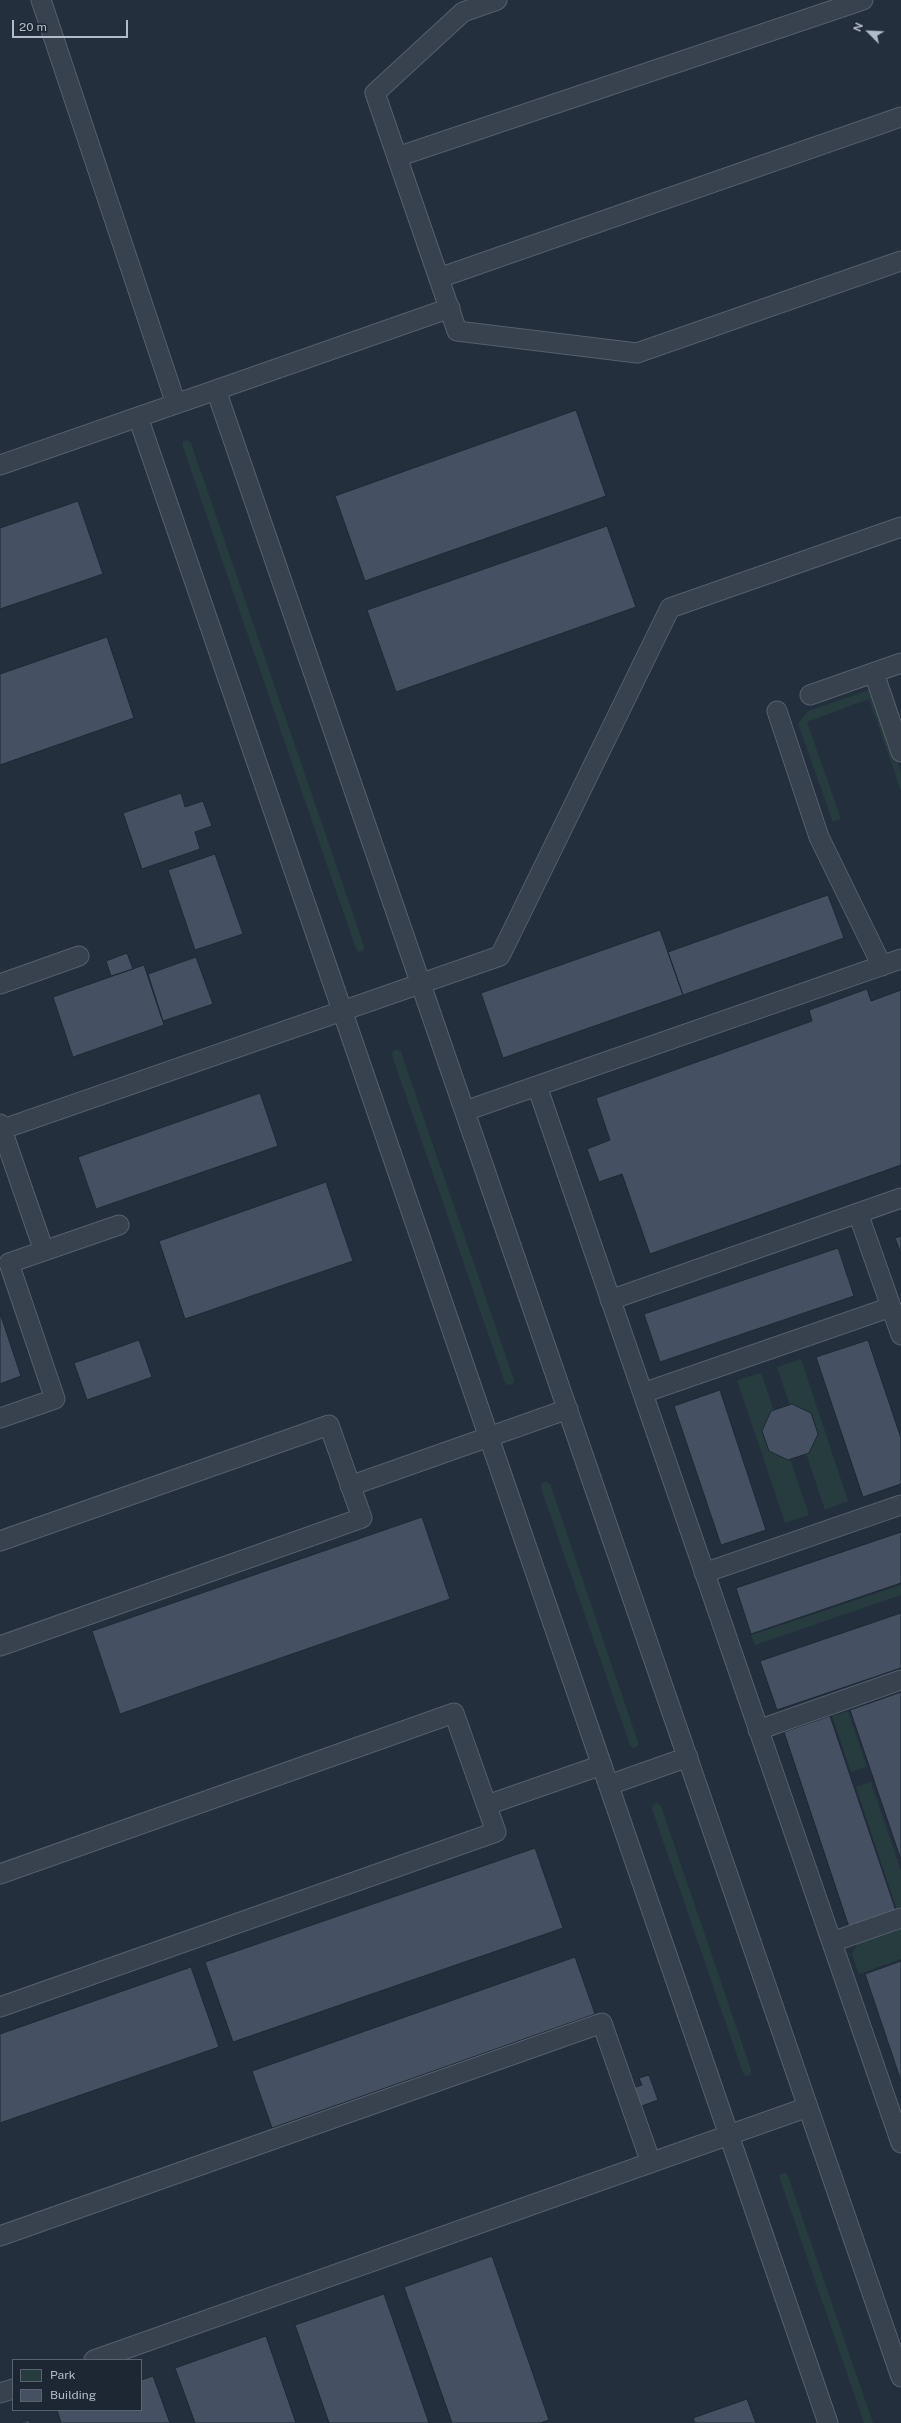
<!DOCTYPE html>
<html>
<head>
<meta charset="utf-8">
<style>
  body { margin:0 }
  #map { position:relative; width:901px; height:2423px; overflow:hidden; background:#242f3e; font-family:"Public Sans",sans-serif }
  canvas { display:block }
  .legend { position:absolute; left:12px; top:2359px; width:130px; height:52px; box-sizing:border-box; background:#1d2633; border:1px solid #59626f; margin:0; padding:5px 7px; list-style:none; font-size:12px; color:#b4bcc9 }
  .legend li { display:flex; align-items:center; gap:8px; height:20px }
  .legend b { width:20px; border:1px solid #59626f }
  .north { position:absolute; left:849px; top:12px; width:40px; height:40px; -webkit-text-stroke:3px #1d2633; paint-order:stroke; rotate:294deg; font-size:11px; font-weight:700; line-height:16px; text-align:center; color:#b4bcc9 }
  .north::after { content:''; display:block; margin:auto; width:14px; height:18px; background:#b4bcc9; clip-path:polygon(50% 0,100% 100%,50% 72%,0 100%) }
  .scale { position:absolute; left:12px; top:20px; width:116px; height:18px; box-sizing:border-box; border:2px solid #b4bcc9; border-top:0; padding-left:5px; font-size:12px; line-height:14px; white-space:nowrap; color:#b4bcc9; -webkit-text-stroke:3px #1d2633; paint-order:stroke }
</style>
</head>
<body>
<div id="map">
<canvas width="901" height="2423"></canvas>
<ul class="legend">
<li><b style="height:11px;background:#263c3f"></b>Park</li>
<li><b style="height:11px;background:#455162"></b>Building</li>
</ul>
<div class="north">N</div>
<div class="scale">20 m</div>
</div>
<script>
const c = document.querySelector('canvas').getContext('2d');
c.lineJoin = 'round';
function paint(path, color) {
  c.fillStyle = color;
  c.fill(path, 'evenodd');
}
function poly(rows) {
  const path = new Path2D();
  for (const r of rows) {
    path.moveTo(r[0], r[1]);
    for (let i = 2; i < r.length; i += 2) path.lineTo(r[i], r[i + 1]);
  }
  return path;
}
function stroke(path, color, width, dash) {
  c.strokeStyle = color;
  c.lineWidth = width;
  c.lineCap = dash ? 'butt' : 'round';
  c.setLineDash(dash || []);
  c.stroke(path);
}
paint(poly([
  [187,440,191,443,364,946,363,951,359,952,356,949,183,447,183,442],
  [872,689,901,773,901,791,869,699,807,722,841,819,833,822,798,724,808,711],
  [397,1049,401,1052,514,1380,513,1384,508,1385,505,1383,392,1055,393,1051],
  [801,1359,848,1501,825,1510,777,1367],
  [761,1373,809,1515,785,1523,737,1380],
  [546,1481,550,1484,638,1742,638,1746,633,1748,630,1745,541,1488,542,1483],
  [901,1585,901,1595,755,1645,751,1635],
  [848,1711,867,1767,851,1772,832,1716],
  [871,1782,901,1871,901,1909,897,1910,856,1787],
  [657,1803,661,1806,751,2070,751,2075,746,2076,743,2073,652,1809,653,1804],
  [901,1928,901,1959,859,1974,852,1954,858,1943],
  [785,2173,788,2176,873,2423,864,2423,780,2179,780,2175]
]), '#263c3f');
const building = poly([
  [576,410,606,496,365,581,335,496,576,410],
  [78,501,103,574,0,609,0,528,78,501],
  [607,526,636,607,396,692,367,610,607,526],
  [107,637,134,718,0,765,0,674,107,637],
  [181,793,185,807,203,801,212,826,195,832,200,849,142,869,123,813,181,793],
  [215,854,243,934,195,950,168,870,215,854],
  [828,895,844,938,683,995,668,952,828,895],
  [660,930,683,995,503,1058,481,993,660,930],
  [127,953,133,969,111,976,106,961,127,953],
  [196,957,213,1004,163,1021,148,974,196,957],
  [144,965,164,1025,73,1057,53,997,144,965],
  [867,989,871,1001,901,990,901,1165,650,1254,622,1174,599,1182,587,1149,610,1140,596,1098,812,1021,809,1010,867,989],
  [260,1093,278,1146,96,1209,78,1157,260,1093],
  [326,1182,353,1261,185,1319,159,1241,326,1182],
  [901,1236,901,1254,895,1238,901,1236],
  [838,1248,854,1296,660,1362,644,1314,838,1248],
  [0,1313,21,1376,0,1384,0,1313],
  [139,1340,152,1377,87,1400,74,1363,139,1340],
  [868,1340,901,1438,901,1484,863,1497,816,1357,868,1340],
  [720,1390,766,1530,721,1545,674,1406,720,1390],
  [792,1404,811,1413,818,1434,809,1453,788,1460,769,1451,762,1431,771,1411,792,1404],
  [422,1517,450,1599,120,1714,92,1631,422,1517],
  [901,1532,901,1583,751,1634,736,1588,901,1532],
  [901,1613,901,1668,777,1710,760,1661,901,1613],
  [901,1692,901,1860,850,1710,901,1692],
  [830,1716,896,1911,849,1927,784,1732,830,1716],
  [535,1848,563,1928,233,2042,205,1962,535,1848],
  [575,1957,595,2014,272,2128,252,2071,575,1957],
  [901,1961,901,2081,865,1974,901,1961],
  [191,1967,219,2047,0,2123,0,2034,191,1967],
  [649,2075,658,2100,639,2107,632,2088,642,2085,639,2078,649,2075],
  [492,2256,549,2420,540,2423,452,2423,404,2287,492,2256],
  [384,2294,429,2423,329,2423,295,2325,384,2294],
  [266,2336,296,2423,195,2423,175,2368,266,2336],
  [153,2376,170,2423,61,2423,57,2410,141,2410,141,2380,153,2376],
  [747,2399,756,2423,695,2423,693,2418,747,2399],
  [29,2420,30,2423,19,2423,29,2420]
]);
paint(building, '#455162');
stroke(building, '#1f2835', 1);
const lane = poly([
  [41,0,176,404],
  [497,0,463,12,375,93,457,331,637,353,901,261],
  [397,157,863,0],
  [439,278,901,117],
  [216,390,450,308],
  [0,465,138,417],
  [874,673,901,752],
  [810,695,901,663],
  [777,711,819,837,882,966],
  [0,984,79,956],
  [537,1086,901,2143],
  [465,1111,901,959],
  [0,1124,44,1251],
  [0,1130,500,956,670,608,901,527],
  [858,1213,901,1335],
  [610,1300,901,1198],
  [643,1393,891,1307],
  [0,1418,55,1399,9,1263,119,1225],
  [350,1486,568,1409],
  [0,1541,329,1425,362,1518,0,1646],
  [704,1573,901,1505],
  [758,1730,901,1680],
  [609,1785,688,1757],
  [487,1805,602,1765],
  [0,1874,454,1713,496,1832,0,2007],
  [832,1942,901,1918],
  [0,2236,602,2023,651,2163],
  [94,2360,808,2107],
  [0,2393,13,2389],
  [828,2423,138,417,216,390,901,2377]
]);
stroke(lane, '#565f6c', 21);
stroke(lane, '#38414e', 19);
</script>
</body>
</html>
